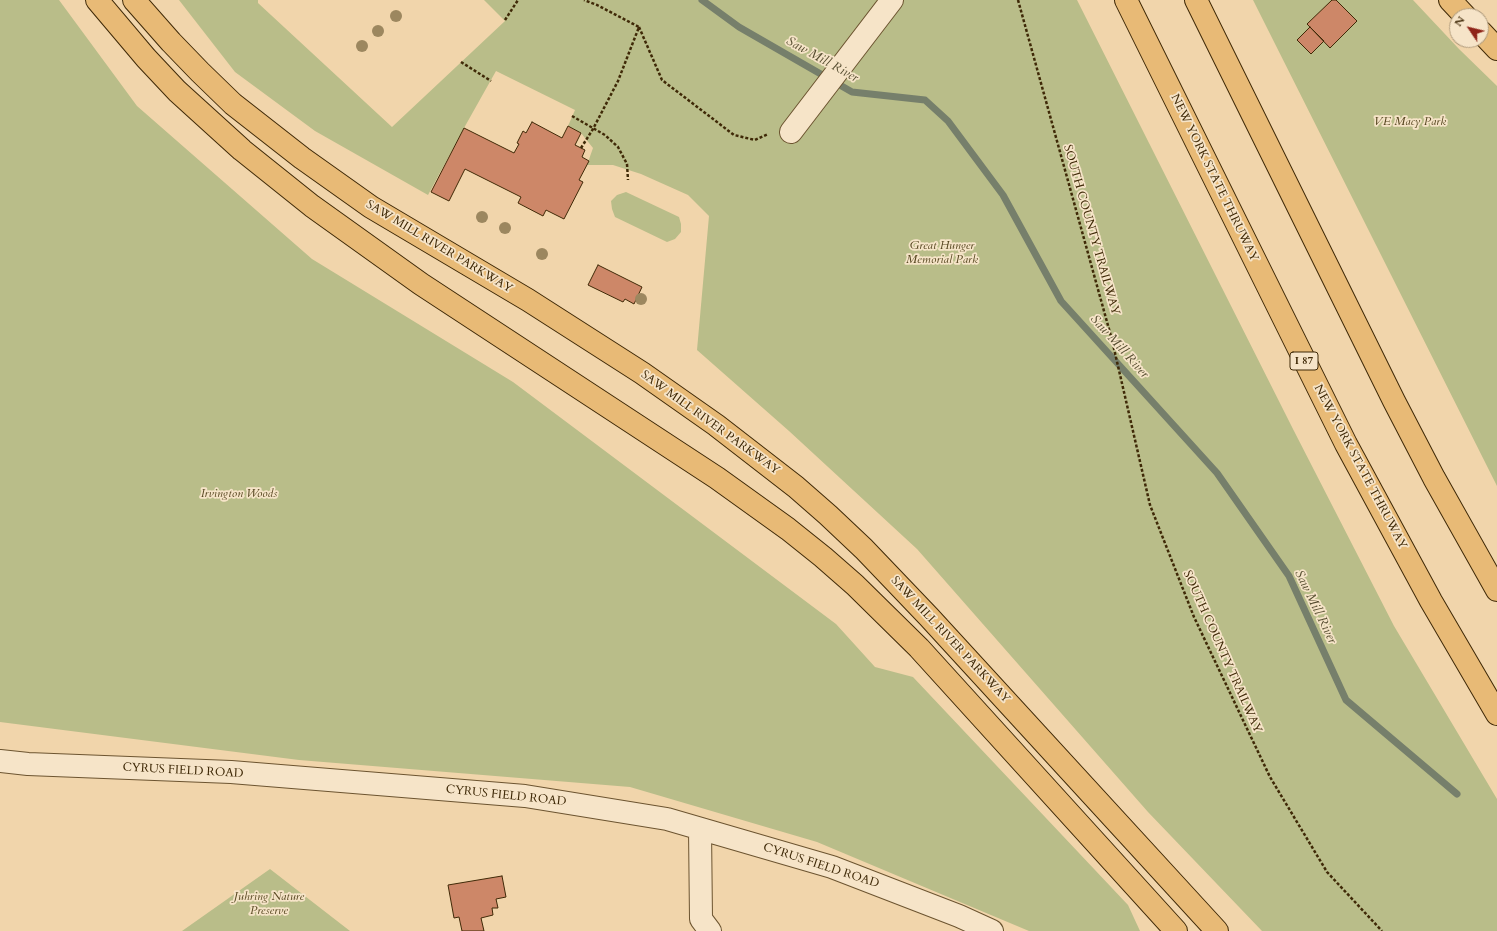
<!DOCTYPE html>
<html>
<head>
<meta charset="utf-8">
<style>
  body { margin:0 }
  #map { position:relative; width:1497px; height:931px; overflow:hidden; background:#f1d5ab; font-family:Cardo,serif }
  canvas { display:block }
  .north { position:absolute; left:1449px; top:8px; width:40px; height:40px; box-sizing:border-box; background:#f6e4c8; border:1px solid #ad997b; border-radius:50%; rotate:305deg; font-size:11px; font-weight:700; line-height:16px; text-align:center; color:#3f2907 }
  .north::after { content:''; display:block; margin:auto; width:14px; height:18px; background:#8f2418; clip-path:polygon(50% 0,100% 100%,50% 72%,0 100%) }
</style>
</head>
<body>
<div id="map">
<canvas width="1497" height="931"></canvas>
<div class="north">N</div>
</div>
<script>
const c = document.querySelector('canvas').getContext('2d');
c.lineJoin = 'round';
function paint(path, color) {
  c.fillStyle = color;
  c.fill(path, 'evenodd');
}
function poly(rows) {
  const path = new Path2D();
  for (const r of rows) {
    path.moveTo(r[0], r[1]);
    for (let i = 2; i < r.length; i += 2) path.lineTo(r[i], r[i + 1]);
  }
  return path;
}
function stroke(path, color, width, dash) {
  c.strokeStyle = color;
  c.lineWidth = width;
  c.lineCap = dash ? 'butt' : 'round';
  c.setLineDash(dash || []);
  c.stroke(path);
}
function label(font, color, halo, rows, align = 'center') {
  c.font = font + ' Cardo,serif';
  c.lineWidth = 3.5;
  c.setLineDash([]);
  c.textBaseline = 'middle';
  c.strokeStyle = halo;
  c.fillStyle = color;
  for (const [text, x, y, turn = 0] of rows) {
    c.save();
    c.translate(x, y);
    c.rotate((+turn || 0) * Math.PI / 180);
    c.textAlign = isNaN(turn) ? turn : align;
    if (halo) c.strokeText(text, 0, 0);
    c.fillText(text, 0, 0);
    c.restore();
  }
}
paint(poly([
  [0,0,59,0,137,106,312,259,513,382,836,624,875,667,913,677,1128,905,1140,931,1029,931,817,842,630,787,299,760,0,722],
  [179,0,258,0,258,3,392,127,505,21,484,0,1077,0,1294,431,1394,626,1497,799,1497,931,1262,931,1148,812,917,549,789,431,697,350,709,216,688,195,641,174,613,165,587,165,593,148,581,133,568,126,575,110,496,71,464,128,428,195,315,131,235,72],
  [1253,0,1413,0,1459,49,1497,86,1497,486],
  [626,192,679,217,681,224,681,232,675,239,667,242,615,217,612,209,611,201,617,195],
  [270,869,350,931,182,931]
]), '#b9bd89');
stroke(poly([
  [702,0,739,27,852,92,925,100,948,121,1003,195,1061,301,1217,473,1289,576,1346,700,1457,794]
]), '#767f6b', 7);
const building = poly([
  [1332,0,1336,0,1357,21,1330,48,1307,24,1332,0],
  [1310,27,1324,41,1311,54,1297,40,1310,27],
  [532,122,562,138,568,126,581,133,575,145,585,150,582,157,589,161,579,180,583,182,564,219,546,210,543,216,518,203,521,197,465,169,449,201,431,192,464,128,514,153,519,144,517,143,523,131,526,133,532,122],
  [598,265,642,287,634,304,625,299,623,302,588,285,598,265],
  [502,876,506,897,496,899,498,908,492,908,493,915,481,918,484,931,462,931,459,917,454,918,448,885,502,876]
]);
paint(building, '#cd8768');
stroke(building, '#3f2907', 1);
const minor = poly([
  [791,132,892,0],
  [0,761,28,764,231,772,525,796,667,819,832,867,959,916,992,931],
  [700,829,701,919,710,931]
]);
const major = poly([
  [1450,0,1465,16],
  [1481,32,1497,49]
]);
const highway = poly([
  [97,0,146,58,177,91,242,150,312,206,421,284,717,478,788,529,823,557,855,585,919,648,1176,931],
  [134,0,171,42,200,72,233,104,302,158,371,207,528,300,642,373,716,425,796,487,828,515,864,549,929,617,1217,931],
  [1126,0,1346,444,1431,601,1497,714],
  [1196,0,1394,401,1434,478,1497,590]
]);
stroke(minor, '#6c5430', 24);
stroke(major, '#3f2907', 24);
stroke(highway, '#3f2907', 24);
stroke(poly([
  [1018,0,1112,340,1150,505,1194,617,1270,777,1327,872,1382,931],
  [505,20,518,0],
  [639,27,662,80,734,135,755,140,768,134],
  [461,62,491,81],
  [572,116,605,135,618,147,627,164,628,180],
  [581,148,593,129,618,81,639,27,597,5,584,0]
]), '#3f2907', 2.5, [3, 2]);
stroke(minor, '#f6e4c8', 22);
stroke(major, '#e8ba76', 22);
stroke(highway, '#e8ba76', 22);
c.fillStyle = '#9c875f';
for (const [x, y] of [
  [396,16],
  [378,31],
  [362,46],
  [482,217],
  [505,228],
  [542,254],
  [641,299]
]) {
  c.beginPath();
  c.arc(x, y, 6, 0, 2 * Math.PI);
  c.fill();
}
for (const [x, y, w] of [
  [1304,361,28]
]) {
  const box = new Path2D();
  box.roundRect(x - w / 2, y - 9, w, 18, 3);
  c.fillStyle = '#f6e4c8';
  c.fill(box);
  stroke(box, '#3f2907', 1);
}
label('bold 11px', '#3f2907', null, [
  ["I 87",1304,361]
]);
label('italic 12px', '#574721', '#f6e4c8', [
  ["VE Macy Park",1410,122],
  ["Great Hunger",942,246],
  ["Memorial Park",942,260],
  ["Irvington Woods",239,494],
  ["Juhring Nature",269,897],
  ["Preserve",269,911]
]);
label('12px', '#3f2907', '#f6e4c8', [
  ["NEW YORK STATE THRUWAY",1214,178,64],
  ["SOUTH COUNTY TRAILWAY",1091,230,74],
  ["SAW MILL RIVER PARKWAY",439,247,31],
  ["SAW MILL RIVER PARKWAY",710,423,36],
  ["NEW YORK STATE THRUWAY",1360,467,62],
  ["SAW MILL RIVER PARKWAY",950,640,47],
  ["SOUTH COUNTY TRAILWAY",1222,652,66],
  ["CYRUS FIELD ROAD",183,771,3],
  ["CYRUS FIELD ROAD",506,796,6],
  ["CYRUS FIELD ROAD",821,866,18]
]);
label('italic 13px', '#564d30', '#f6e4c8', [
  ["Saw Mill River",822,60,29],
  ["Saw Mill River",1119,347,48],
  ["Saw Mill River",1315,607,64]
]);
</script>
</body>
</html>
